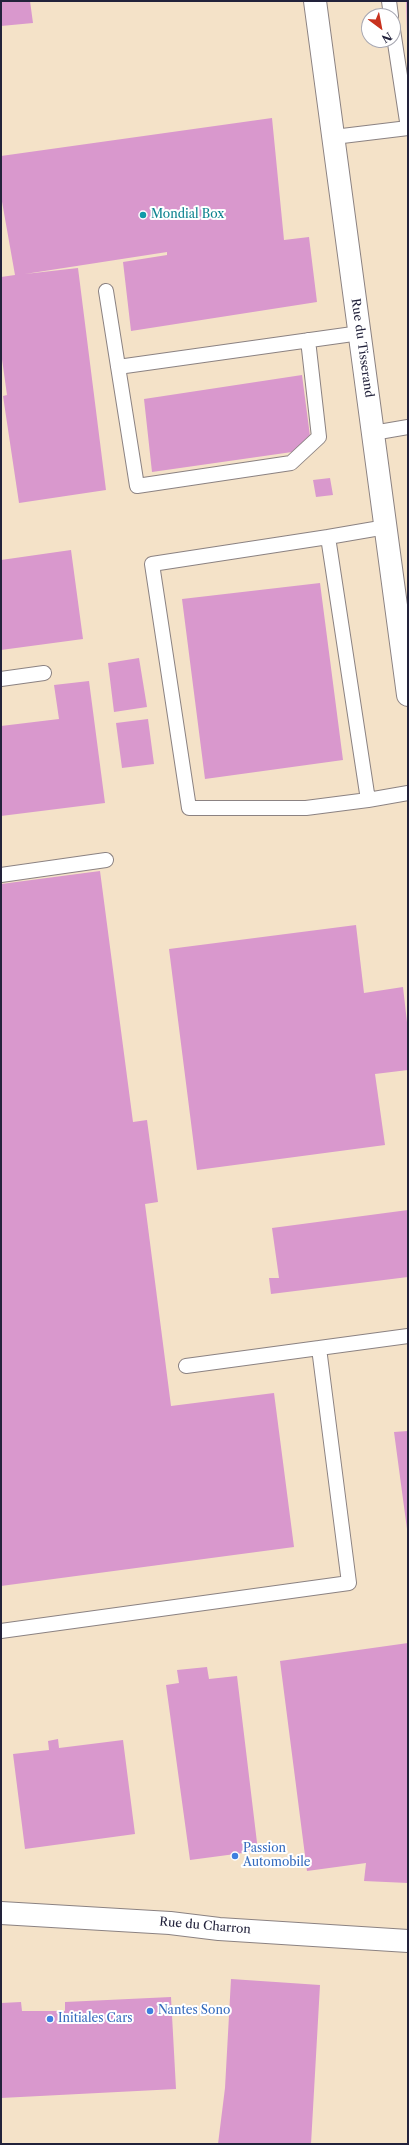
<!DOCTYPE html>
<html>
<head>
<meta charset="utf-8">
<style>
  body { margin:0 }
  #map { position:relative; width:409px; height:2145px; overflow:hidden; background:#f4e2c8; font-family:"Libre Caslon Text",serif }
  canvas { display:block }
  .frame { position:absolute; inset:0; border:2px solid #22223b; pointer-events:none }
  .north { position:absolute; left:361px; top:8px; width:40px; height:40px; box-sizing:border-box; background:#fff; border:1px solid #a7a7b1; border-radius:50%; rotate:148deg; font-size:11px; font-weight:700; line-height:16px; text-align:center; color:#22223b }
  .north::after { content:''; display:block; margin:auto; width:14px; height:18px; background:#c8321e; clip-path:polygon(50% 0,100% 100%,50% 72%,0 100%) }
</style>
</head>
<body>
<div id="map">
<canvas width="409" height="2145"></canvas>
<div class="frame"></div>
<div class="north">N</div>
</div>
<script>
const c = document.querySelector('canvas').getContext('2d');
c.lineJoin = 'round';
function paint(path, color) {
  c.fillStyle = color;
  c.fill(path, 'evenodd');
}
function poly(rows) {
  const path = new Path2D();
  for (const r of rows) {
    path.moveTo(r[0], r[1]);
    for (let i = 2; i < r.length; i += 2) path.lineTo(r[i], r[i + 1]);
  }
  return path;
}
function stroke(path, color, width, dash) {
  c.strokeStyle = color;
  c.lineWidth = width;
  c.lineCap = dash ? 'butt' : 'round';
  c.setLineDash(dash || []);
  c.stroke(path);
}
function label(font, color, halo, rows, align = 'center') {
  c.font = font + ' "Libre Caslon Text",serif';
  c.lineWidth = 4;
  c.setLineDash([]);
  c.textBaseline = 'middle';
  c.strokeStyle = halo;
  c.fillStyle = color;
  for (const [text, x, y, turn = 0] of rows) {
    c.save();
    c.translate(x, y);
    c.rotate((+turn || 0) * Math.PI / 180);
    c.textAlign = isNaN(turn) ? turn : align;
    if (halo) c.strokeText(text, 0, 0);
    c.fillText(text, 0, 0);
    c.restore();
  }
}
paint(poly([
  [1,1,30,1,33,23,1,26],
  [406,1,408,1,408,34,407,34],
  [272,118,284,240,309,237,317,302,131,331,123,262,167,255,167,252,25,274,78,268,106,490,19,503,3,396,7,395,1,352,1,277,15,275,1,196,1,156],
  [302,375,310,436,292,452,152,472,144,399],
  [330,478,333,495,316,497,313,480],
  [71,550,83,639,1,650,1,560],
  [320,583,343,760,205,779,182,599],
  [139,658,147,707,114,712,108,663],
  [89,681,105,803,1,816,1,726,59,719,54,685],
  [148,719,154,764,122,768,116,723],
  [100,871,133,1122,147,1120,158,1202,145,1204,171,1406,274,1393,294,1547,1,1586,1,884],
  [356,925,364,993,403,987,408,1031,408,1070,375,1074,385,1145,197,1170,169,949],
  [408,1210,408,1277,271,1294,269,1278,279,1278,272,1228],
  [408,1431,408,1529,407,1529,394,1432],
  [408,1643,408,1883,364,1881,366,1863,307,1871,280,1661],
  [207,1667,209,1679,237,1676,258,1851,190,1860,166,1685,179,1683,177,1670],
  [58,1739,59,1748,123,1740,135,1834,25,1849,13,1754,49,1750,48,1741],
  [231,1979,320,1985,311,2144,218,2144,225,2088],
  [171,1997,176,2089,1,2098,1,2003,21,2002,22,2011,65,2011,65,2002]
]), '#d998cd');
const service = poly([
  [389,1,391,16],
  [393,30,408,128],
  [334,137,408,128],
  [106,291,137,486,291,463,319,437,308,340],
  [118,367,360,333],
  [373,433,408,427],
  [386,527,328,537,368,800,408,793],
  [328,537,152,564,189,808,306,808,368,800],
  [1,679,44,673],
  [1,875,106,860],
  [186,1366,408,1336],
  [1,1631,349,1583,319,1348]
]);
const minor = poly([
  [315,1,408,695]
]);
const tertiary = poly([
  [1,1913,170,1923,219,1929,408,1941]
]);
stroke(service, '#8b8282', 16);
stroke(minor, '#8b8282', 24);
stroke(tertiary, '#8b8282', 24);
stroke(service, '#fff', 14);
stroke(minor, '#fff', 22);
stroke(tertiary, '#fff', 22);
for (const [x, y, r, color] of [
  [143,215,4,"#0f9aa8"],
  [235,1856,4,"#3f7fe0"],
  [150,2011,4,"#3f7fe0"],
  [50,2019,4,"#3f7fe0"]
]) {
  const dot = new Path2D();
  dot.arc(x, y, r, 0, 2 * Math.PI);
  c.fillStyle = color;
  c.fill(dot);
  stroke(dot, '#fff', 1.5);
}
label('12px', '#0d838f', '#fff', [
  ["Mondial Box",151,215]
], 'left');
label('12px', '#22223b', '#fff', [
  ["Rue du Tisserand",362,348,82],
  ["Rue du Charron",205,1926,5]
]);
label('12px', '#366cbe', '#fff', [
  ["Passion",243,1849],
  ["Automobile",243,1863],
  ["Nantes Sono",158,2011],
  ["Initiales Cars",58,2019]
], 'left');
</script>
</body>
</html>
